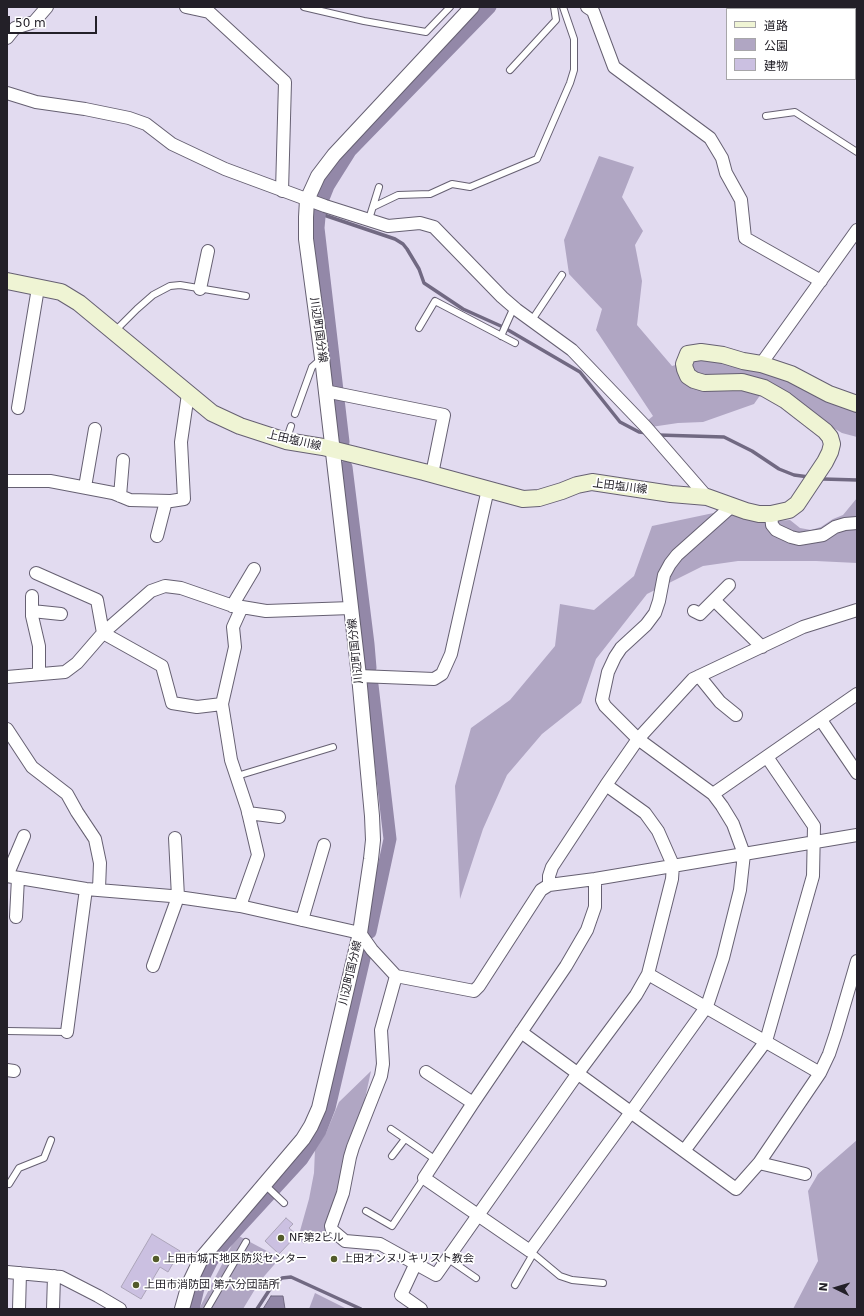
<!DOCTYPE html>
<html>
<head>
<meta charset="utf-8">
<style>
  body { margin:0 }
  #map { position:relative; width:864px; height:1316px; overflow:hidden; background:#e2dbf0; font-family:"DejaVu Sans","Noto Sans JP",sans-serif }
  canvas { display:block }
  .frame { position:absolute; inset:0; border:8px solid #232028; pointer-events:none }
  .legend { position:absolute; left:726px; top:8px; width:130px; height:72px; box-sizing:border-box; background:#fff; border:1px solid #a7a6a9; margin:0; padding:5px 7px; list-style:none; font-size:12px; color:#232028 }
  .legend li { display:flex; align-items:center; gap:8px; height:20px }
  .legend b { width:20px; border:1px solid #a7a6a9 }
  .north { position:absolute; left:816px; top:1268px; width:40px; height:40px; -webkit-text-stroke:3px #fff; paint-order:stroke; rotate:275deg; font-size:11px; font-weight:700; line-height:16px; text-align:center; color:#232028 }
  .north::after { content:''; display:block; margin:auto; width:14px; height:18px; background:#232028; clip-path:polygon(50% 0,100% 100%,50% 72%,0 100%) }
  .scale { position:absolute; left:8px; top:16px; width:89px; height:18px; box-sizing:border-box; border:2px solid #232028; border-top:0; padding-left:5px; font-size:12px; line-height:14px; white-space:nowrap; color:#232028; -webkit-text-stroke:3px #fff; paint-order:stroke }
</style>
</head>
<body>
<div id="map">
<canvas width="864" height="1316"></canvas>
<div class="frame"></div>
<ul class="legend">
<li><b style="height:5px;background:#eff4d4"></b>道路</li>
<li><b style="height:11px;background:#b0a6c3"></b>公園</li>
<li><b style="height:11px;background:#cbc0e1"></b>建物</li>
</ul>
<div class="north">N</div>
<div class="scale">50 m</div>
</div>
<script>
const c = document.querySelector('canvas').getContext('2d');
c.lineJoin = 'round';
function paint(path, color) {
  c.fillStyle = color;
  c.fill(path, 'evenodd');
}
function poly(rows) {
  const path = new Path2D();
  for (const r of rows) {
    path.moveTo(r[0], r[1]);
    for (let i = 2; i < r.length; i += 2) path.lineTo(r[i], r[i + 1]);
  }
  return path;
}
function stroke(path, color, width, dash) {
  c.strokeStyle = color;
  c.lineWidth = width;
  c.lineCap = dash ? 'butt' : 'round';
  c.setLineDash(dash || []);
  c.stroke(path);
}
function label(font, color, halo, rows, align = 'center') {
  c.font = font + ' "DejaVu Sans","Noto Sans JP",sans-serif';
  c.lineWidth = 3.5;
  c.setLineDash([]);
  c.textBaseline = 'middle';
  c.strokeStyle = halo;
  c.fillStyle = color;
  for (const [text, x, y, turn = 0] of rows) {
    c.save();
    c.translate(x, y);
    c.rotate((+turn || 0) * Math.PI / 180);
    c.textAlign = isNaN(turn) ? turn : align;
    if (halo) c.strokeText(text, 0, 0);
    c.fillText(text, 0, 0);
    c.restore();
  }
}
paint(poly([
  [599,156,634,167,622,197,643,231,635,245,642,281,637,325,672,366,701,358,761,370,857,407,857,437,842,433,830,426,768,384,754,404,703,422,678,423,651,427,647,421,653,416,596,330,602,309,569,274,564,240],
  [857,498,857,563,816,561,738,561,703,566,647,594,596,659,581,703,542,734,507,775,483,829,460,899,455,786,471,728,510,700,555,646,560,604,594,610,634,576,652,526,723,511,776,521,790,520,800,528,811,530,821,527,833,519,843,515],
  [371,1071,363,1108,347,1144,337,1192,325,1226,326,1232,304,1244,298,1238,309,1199,314,1173,315,1149,326,1133,339,1102],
  [857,1140,857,1309,793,1309,818,1261,808,1191,818,1174],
  [237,1235,280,1258,260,1281,243,1309,199,1309],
  [315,1293,347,1309,309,1309]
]), '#b0a6c3');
const water = poly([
  [271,1296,283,1296,285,1309,263,1309,271,1296]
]);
paint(water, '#9388a8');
stroke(water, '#716982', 1);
stroke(poly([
  [318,213,395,239,403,244,407,249,419,269,424,283,463,309,503,327,580,372,620,422,639,432,648,433],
  [658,435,724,437,752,451,779,469,794,475,809,477],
  [823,479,857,480],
  [257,1309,272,1286,282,1278,291,1277,361,1309]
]), '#716982', 3.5);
stroke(poly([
  [343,442,318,228,320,206,328,186,350,151,490,7],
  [346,467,368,644,370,668],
  [370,932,390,839,372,685],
  [193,1309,198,1288,211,1262,225,1243,302,1159,320,1131,329,1108,365,954]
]), '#9388a8', 13);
const building = poly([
  [286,1218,293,1224,289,1228,297,1235,279,1254,265,1241,286,1218],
  [152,1234,180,1251,168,1272,160,1267,141,1299,121,1287,152,1234]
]);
paint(building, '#cbc0e1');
stroke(building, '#aba4b8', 1);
const service = poly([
  [304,7,364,21,426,32,450,7],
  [510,70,556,20,554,7],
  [766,116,795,112,857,152],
  [373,207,398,195,430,194,452,184,470,187,537,159,570,83,574,70,574,39,563,7],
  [369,219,379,187],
  [532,320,562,275],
  [419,328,435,301,515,343],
  [115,331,137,309,153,295,170,286,180,285,246,296],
  [501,336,514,307],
  [295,414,312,367,321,359],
  [286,441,291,426],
  [237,776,333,747],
  [7,1031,67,1032],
  [391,1129,436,1160],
  [392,1156,405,1139],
  [7,1183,9,1184,19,1168,44,1158,51,1140],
  [264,1184,284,1203],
  [366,1211,392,1226,424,1178],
  [530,1251,560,1276,572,1280,603,1283],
  [447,1258,476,1278],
  [515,1285,533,1254],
  [207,1309,246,1242]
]);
const minor = poly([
  [186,7,209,12,285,82,282,191],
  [587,7,593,11,614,67,710,138,722,158,726,173,741,200,745,238,821,281],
  [855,18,857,12],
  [7,38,15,28,34,22,47,7],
  [855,44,857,51],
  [7,93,36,102,85,109,129,118,146,124,172,144,225,169,325,206,388,226,420,223,434,227,502,297,517,310,572,350,646,427,707,497],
  [200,289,208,251],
  [761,364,857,230],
  [325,391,444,415,432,474],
  [18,408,38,288],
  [7,481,50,481,113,493,130,500,171,501,184,499,181,442,188,394],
  [85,487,95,429],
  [120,496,123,460],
  [771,514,772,525,776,530,791,537,799,539,823,535,835,527,845,524,857,523],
  [157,536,166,501],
  [36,573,97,600,103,633],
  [32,596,32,616,39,646,39,674],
  [714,600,762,647],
  [232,606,254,569],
  [32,611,61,614],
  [694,611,700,614,729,585],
  [103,633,151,591,165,586,181,588,236,607,242,607,266,611,351,608],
  [359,676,434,679,442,674,451,654,488,489],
  [699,676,720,702,736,715],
  [7,677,65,672,77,663,103,633,162,666,172,703,197,707,222,704,231,760,247,808,258,855,240,906],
  [222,704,235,647,233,627,242,607],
  [821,720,857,773],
  [7,729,32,767,67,794,77,812,95,839,100,863,99,889],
  [713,794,857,694],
  [248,813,279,817],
  [7,876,86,889,171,896,240,906,360,933,372,950,396,976,474,991,479,986,541,890,549,885,595,879,857,835],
  [7,876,24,836],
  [595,879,595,907,587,930,566,966,473,1103,424,1178,530,1251,631,1112,707,1006,723,958,740,890,744,854,733,824,722,806,713,794,638,739,605,706,602,700,608,672,615,657,621,648,646,625,655,613,659,601,664,575,670,564,677,555,732,506],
  [549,885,549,876,552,867,606,785,638,739,693,679,803,627,857,610],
  [16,917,18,878],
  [302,920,324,845],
  [153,966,178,897,175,838],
  [648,974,820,1073],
  [396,976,381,1030,383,1064,381,1076,353,1147,350,1157,343,1193,331,1226,332,1230,345,1241,380,1244,436,1275,578,1073,636,995,648,974,672,879,673,865,658,831,645,813,606,785],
  [67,1032,86,889],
  [521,1032,736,1189,759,1163,820,1073,829,1054,836,1033,857,961],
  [7,1070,14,1071],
  [426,1072,473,1103],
  [684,1151,766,1041,813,876,814,826,767,757],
  [759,1163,805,1174],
  [415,1265,401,1295,421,1309],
  [7,1272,61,1277,98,1296,120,1309],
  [19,1309,20,1273],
  [53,1309,54,1276]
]);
const tertiary = poly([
  [182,1309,189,1284,201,1259,303,1139,311,1126,319,1108,360,933,371,859,373,840,372,816,359,676,322,358,306,239,306,217,307,200,318,176,334,155,472,7]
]);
const secondary = poly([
  [7,281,61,292,79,303,212,413,240,426,286,441,323,447,424,472,523,499,539,498,562,491,577,485,592,482,671,494,707,497,746,511,759,514,771,514,789,510,797,504,825,462,830,452,832,444,830,437,825,431,785,400,764,388,742,382,704,383,694,380,688,376,685,369,684,364,688,354,701,352,723,355,743,361,761,364,791,374,829,394,857,404]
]);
stroke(service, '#666072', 8);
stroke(minor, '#666072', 14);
stroke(tertiary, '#666072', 16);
stroke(secondary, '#666072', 18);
stroke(service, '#fff', 6);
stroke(minor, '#fff', 12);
stroke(tertiary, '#fff', 14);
stroke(secondary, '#eff4d4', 16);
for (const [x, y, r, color] of [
  [281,1238,4,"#535b2a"],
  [156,1259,4,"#535b2a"],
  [334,1259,4,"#535b2a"],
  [136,1285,4,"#535b2a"]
]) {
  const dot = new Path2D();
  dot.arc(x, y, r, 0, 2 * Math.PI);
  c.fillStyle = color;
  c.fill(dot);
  stroke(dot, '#fff', 1.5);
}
label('11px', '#232028', '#fff', [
  ["川辺町国分線",318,330,82],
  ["上田塩川線",294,441,13],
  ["上田塩川線",620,487,7],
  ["川辺町国分線",356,651,-96],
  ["川辺町国分線",351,973,-77]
]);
label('11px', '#232028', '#fff', [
  ["NF第2ビル",289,1238],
  ["上田市城下地区防災センター",164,1259],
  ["上田オンヌリキリスト教会",342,1259],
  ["上田市消防団 第六分団詰所",144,1285]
], 'left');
</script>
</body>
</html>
